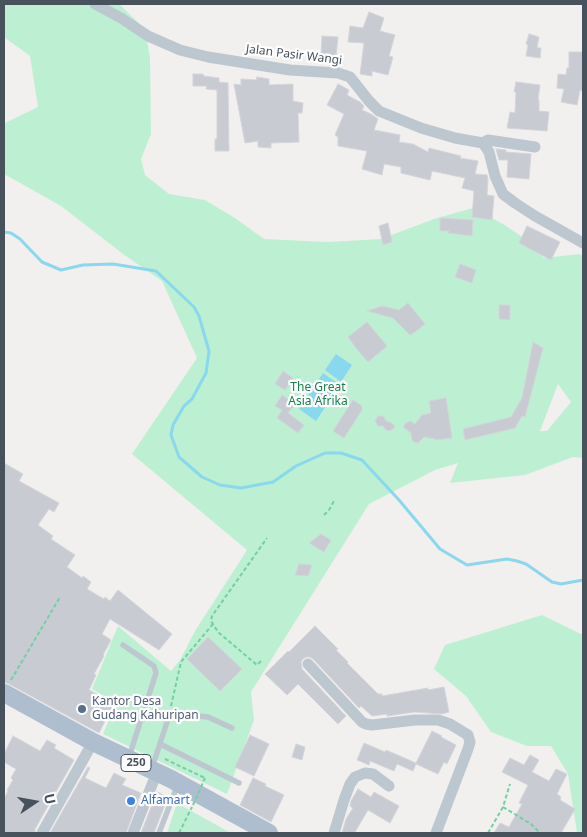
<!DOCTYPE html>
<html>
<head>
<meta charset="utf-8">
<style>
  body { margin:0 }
  #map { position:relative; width:587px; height:837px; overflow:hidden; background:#f2efef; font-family:"Noto Sans",sans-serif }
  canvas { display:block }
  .frame { position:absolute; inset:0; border:5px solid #47525d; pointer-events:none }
  .north { position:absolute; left:10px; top:777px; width:50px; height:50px; -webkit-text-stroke:4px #fff; paint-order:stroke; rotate:78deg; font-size:14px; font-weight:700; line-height:20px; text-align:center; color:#47525d }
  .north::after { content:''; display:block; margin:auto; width:18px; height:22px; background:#47525d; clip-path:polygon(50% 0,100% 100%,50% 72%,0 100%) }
</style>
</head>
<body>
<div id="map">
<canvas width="587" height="837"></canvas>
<div class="frame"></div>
<div class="north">U</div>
</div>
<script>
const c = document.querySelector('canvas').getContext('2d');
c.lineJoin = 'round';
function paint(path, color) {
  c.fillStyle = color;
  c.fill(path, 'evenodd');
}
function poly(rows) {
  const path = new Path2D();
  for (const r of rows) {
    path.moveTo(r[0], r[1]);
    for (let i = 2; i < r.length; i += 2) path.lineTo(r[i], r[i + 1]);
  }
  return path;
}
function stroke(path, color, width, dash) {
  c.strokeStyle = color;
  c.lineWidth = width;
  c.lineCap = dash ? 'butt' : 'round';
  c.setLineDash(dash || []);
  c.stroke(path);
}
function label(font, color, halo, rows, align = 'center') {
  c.font = font + ' "Noto Sans",sans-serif';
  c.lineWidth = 4.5;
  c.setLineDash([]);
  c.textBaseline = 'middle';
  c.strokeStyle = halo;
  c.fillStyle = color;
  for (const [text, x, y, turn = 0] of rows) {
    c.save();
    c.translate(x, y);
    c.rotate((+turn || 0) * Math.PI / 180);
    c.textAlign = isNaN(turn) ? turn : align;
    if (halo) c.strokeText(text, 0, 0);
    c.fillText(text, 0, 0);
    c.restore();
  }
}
paint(poly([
  [4,4,119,4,145,29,150,58,151,134,141,159,145,175,169,194,205,200,235,218,264,239,328,242,381,239,434,219,473,208,503,224,524,238,544,258,579,254,583,256,583,458,573,457,525,475,450,483,458,463,435,470,369,504,251,692,254,720,227,794,103,734,116,703,92,689,118,626,171,671,180,660,195,631,247,550,132,454,197,358,162,281,123,254,61,206,4,174,5,123,38,107,30,56,4,37],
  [558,384,571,402,547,431,540,431],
  [542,615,583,635,583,833,577,833,568,774,551,746,527,746,491,732,466,696,434,669,445,645],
  [177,803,231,833,167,833]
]), '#bdf0d2');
paint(poly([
  [336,354,352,365,341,382,325,370],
  [323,373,340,385,316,421,299,409]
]), '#89d8ee');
stroke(poly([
  [4,232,11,233,20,239,42,262,61,270,83,265,113,264,156,271,194,307,199,316,209,351,206,373,192,399,184,406,173,425,171,435,179,457,202,477,220,485,241,488,273,482,296,466,325,453,341,453,362,460,399,500,440,549,467,565,507,559,517,561,526,564,552,582,561,584,583,580]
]), '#89d8ee', 3);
const building = poly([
  [369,12,384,18,380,31,395,35,389,56,393,57,388,75,372,71,372,76,360,74,364,43,348,42,350,26,363,28,369,12],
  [529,34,539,37,537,48,541,48,540,58,526,56,528,45,526,44,529,34],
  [322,36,338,37,336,57,321,56,322,36],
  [569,52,583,52,583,91,580,90,577,105,561,102,564,89,557,88,558,74,566,75,567,68,569,68,569,52],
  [193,74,203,74,204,76,219,78,219,82,228,83,229,151,215,151,215,139,217,139,217,90,206,89,207,86,193,86,193,74],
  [257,77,269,79,269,85,293,84,293,101,303,103,302,113,298,113,299,142,271,143,271,148,258,147,258,141,245,143,234,84,241,85,241,79,256,80,257,77],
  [516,82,540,85,538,100,539,100,539,111,549,112,547,131,507,128,510,112,515,113,516,92,514,92,516,82],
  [338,84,349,90,347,95,360,102,364,106,362,110,371,114,378,119,374,130,400,135,399,142,413,144,428,152,429,148,461,156,460,158,478,161,475,174,487,175,488,179,487,195,494,196,492,220,472,217,474,191,462,188,465,178,432,171,430,180,401,173,401,167,384,164,382,175,362,169,367,151,338,146,338,137,335,135,344,114,327,105,338,84],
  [496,149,506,150,506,152,531,154,529,179,507,177,508,160,499,160,496,149],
  [440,218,473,220,472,236,448,233,449,231,440,231,440,218],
  [388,223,392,242,383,245,379,226,388,223],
  [527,226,560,242,551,260,519,243,527,226],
  [460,264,476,270,472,283,455,277,460,264],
  [408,303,425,324,415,332,410,335,393,318,367,311,382,306,399,310,408,303],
  [499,305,510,305,510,320,499,319,499,305],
  [367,322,387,346,368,362,356,348,348,337,367,322],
  [533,342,543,348,525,417,522,416,515,428,465,440,463,429,511,417,522,398,533,342],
  [283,371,293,378,285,390,275,384,283,371],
  [282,395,295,404,288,413,304,425,298,433,277,418,282,410,275,406,282,395],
  [446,398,452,438,435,440,435,439,424,437,418,443,414,442,412,440,411,433,403,427,406,423,410,421,415,424,422,415,431,413,429,401,446,398],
  [353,400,362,406,362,410,344,438,333,431,353,400],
  [378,416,381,416,384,417,386,421,392,423,395,427,390,431,386,430,383,426,378,426,375,421,378,416],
  [4,463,23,474,19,481,59,503,54,512,49,509,38,525,53,536,51,539,75,555,67,567,82,578,83,576,91,582,87,589,104,599,105,597,110,601,118,590,172,634,159,650,110,619,102,634,111,640,103,655,104,656,94,674,96,675,89,690,114,703,99,733,9,684,4,682,4,463],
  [321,534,331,540,324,552,309,543,321,534],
  [299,564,312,565,308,576,295,575,299,564],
  [315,626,338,649,336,650,348,662,347,663,378,694,382,694,382,696,428,688,428,690,444,687,449,712,442,714,415,712,387,716,387,714,372,716,361,706,359,708,313,659,310,657,306,657,303,659,301,662,302,669,346,716,338,724,298,684,287,695,265,674,288,651,289,652,315,626],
  [208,637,242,669,220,691,187,659,208,637],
  [432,731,442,736,441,737,456,745,447,764,444,762,438,774,416,764,413,771,397,764,394,771,370,761,369,765,357,760,364,743,385,752,386,750,416,763,432,731],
  [250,735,269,744,254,776,235,767,250,735],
  [13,736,40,751,47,740,56,745,54,748,74,760,35,829,35,833,4,833,4,799,8,791,7,790,13,780,11,778,16,769,4,762,4,754,13,736],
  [296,744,305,747,302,760,292,757,296,744],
  [530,755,539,760,532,772,549,781,556,769,567,774,557,794,561,797,560,800,575,809,561,833,494,833,500,823,509,827,522,804,519,803,528,785,502,772,510,758,524,765,530,755],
  [88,767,90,768,85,778,106,788,114,773,126,779,122,785,141,793,126,833,50,833,88,767],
  [253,778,266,784,265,786,284,795,271,822,240,805,253,778],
  [358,789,371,797,374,792,399,806,390,823,368,810,355,832,358,833,342,833,346,819,353,808,350,806,351,801,358,789],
  [157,792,168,797,154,833,141,833,157,792]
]);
paint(building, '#c9cbd2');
stroke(building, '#d3d5db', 1);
stroke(poly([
  [324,515,329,510,334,501],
  [261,661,257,665,218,632,211,621,212,616,267,538],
  [11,680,60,597],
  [171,706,181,662,213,624],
  [165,759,205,778],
  [503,807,531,824,540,833],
  [179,833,192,807],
  [488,833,503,807,510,784]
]), '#74cfa4', 2, [4, 2.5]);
stroke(poly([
  [123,645,154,666,156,673,129,757],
  [160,744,239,783],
  [152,768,169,716,178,714,208,717,232,728],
  [159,833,178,784]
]), '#bdc7cf', 5.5);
stroke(poly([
  [95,4,121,18,148,36,180,50,208,57,290,70,338,73,350,77,369,101,379,111,421,128,455,138,483,143,489,152,495,176,503,194,515,203,535,216,583,243],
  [483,143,488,140,535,147],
  [308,664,362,722,366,724,372,725,415,720,438,720,450,724,468,735,470,742,468,749,436,833],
  [42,833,93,742],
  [133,833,157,772],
  [334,833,344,800,350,784,355,777,365,773,373,774,389,786]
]), '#bdc7cf', 11);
stroke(poly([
  [4,693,93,742,171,779,269,833]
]), '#aebecf', 18);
stroke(poly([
  [193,805,205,778]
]), '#74cfa4', 2, [4, 2.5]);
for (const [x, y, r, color] of [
  [82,709,5,"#5c6f8a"],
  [131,801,5,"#3f7fe0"]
]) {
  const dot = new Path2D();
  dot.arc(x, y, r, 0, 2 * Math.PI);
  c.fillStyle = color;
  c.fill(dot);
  stroke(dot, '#fff', 2);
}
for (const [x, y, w] of [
  [136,763,30]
]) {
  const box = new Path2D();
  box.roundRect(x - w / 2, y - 8.5, w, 17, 4);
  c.fillStyle = '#fff';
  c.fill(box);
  stroke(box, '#47525d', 1);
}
label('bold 11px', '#47525d', null, [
  ["250",136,763]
]);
label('12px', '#47525d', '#fff', [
  ["Jalan Pasir Wangi",294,55,7]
]);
label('12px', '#15824d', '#fff', [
  ["The Great",318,388],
  ["Asia Afrika",318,402]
]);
label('12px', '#4e5e75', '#fff', [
  ["Kantor Desa",92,702],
  ["Gudang Kahuripan",92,716]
], 'left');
label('12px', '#366cbe', '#fff', [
  ["Alfamart",141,801]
], 'left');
</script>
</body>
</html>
